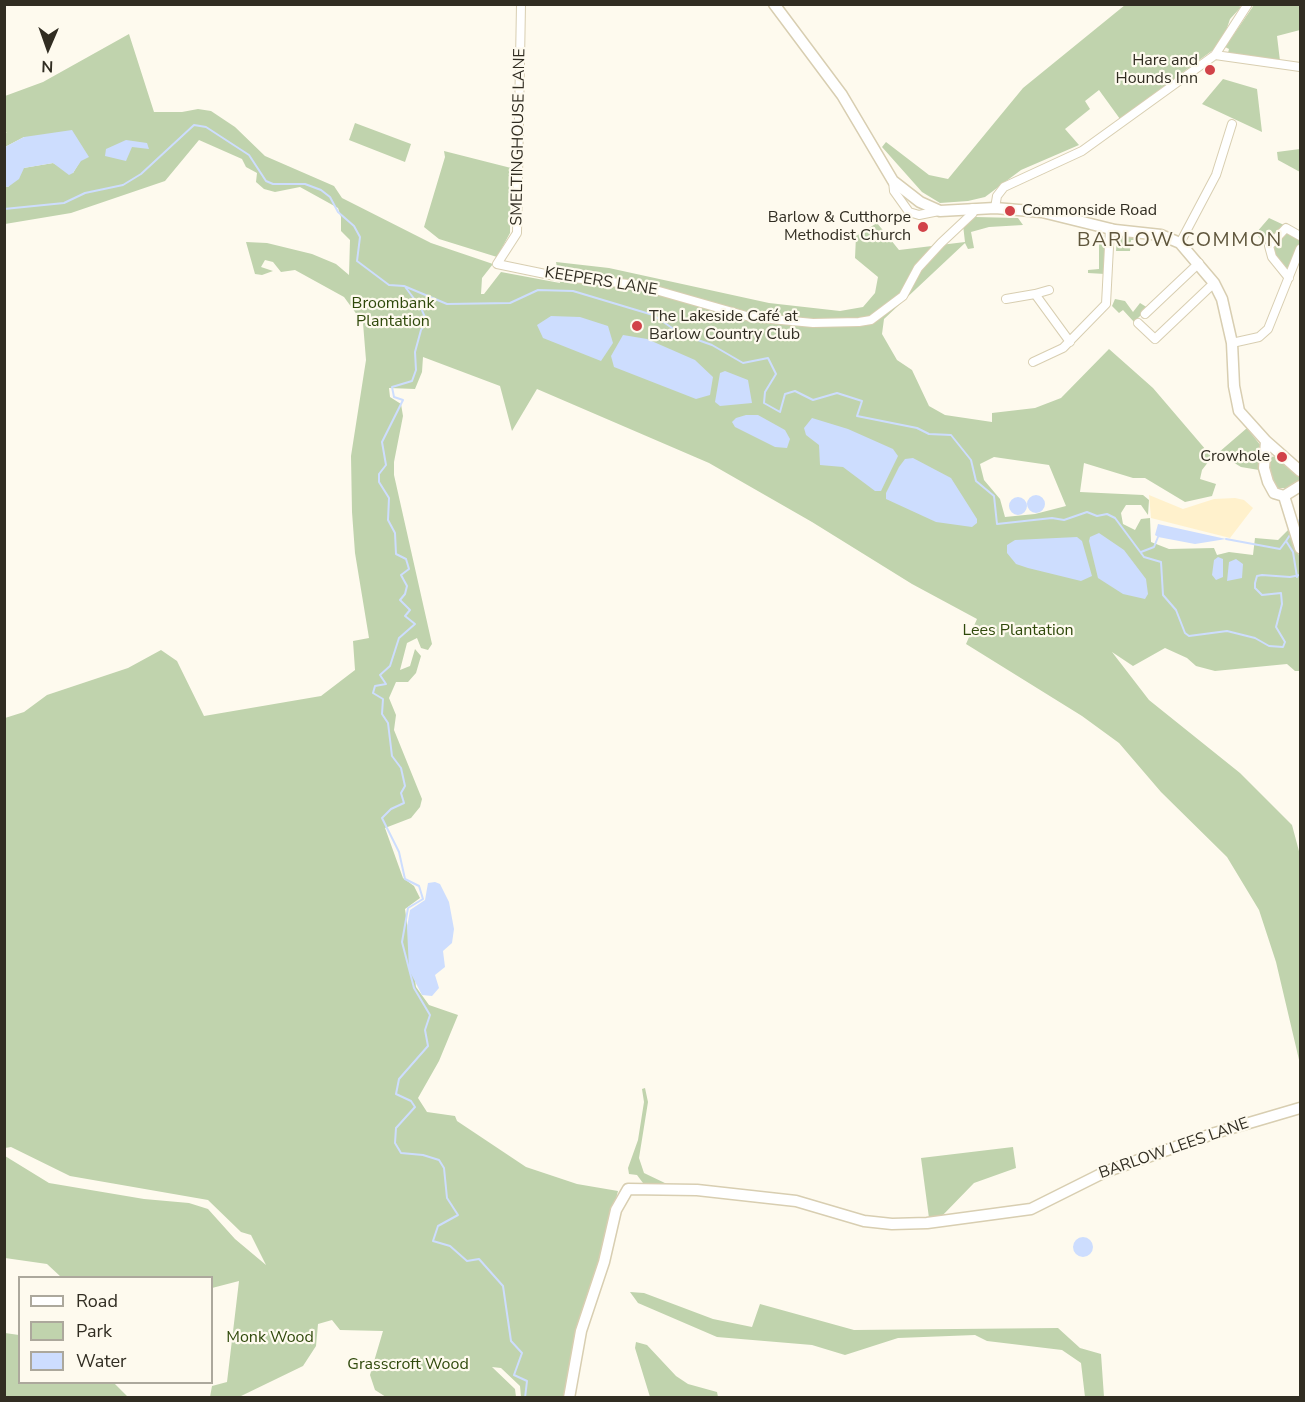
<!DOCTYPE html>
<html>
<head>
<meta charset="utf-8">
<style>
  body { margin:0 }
  #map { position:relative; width:1305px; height:1402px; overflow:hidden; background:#fefaee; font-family:"Nunito Sans",sans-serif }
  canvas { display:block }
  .frame { position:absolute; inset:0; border:6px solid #312d22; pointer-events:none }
  .legend { position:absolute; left:18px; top:1276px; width:195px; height:108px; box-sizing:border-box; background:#fefaee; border:2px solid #aca89c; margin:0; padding:8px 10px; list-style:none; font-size:18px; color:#312d22 }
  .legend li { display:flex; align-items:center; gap:12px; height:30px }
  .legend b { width:30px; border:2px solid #aca89c }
  .north { position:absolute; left:18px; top:18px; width:60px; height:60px; -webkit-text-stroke:4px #fefaee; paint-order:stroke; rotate:182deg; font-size:16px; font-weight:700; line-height:24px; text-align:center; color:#312d22 }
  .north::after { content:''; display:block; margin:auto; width:21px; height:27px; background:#312d22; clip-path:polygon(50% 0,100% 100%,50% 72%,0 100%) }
</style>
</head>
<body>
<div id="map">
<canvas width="1305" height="1402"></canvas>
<div class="frame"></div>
<ul class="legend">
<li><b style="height:8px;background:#fff"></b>Road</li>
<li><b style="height:16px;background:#c0d3ad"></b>Park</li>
<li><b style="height:16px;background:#cdddfe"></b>Water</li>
</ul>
<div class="north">N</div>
</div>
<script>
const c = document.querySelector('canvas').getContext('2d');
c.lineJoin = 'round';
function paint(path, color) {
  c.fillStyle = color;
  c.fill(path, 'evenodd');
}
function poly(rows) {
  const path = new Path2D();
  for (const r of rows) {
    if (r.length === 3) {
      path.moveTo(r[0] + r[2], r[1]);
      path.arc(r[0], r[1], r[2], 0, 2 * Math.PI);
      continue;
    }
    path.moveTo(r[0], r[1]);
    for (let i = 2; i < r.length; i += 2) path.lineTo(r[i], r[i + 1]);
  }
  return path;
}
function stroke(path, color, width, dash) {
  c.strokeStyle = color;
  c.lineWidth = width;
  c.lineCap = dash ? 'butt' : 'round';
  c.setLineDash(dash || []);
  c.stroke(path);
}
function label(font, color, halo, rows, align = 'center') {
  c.font = font + ' "Nunito Sans",sans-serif';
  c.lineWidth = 4.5;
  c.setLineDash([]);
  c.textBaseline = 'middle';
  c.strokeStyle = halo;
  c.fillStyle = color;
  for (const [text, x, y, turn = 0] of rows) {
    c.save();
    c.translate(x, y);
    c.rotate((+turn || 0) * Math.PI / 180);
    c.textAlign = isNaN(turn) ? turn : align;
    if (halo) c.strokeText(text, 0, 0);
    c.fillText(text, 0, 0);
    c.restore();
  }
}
paint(poly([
  [1149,495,1183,509,1214,499,1235,498,1244,500,1253,508,1230,538,1151,518]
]), '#fff1cc');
paint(poly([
  [1236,4,1241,7,1230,19,1226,31,1213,50,1198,61,1120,119,1099,90,1085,101,1090,109,1065,129,1079,145,1021,170,985,197,968,201,940,203,922,192,882,147,886,142,929,175,948,179,1023,88,1125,5],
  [1254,5,1300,5,1300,30,1277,36,1280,61,1228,53,1229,49,1225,47],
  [129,34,154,112,182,112,198,109,211,111,235,127,265,156,334,186,342,198,431,243,493,264,482,278,481,294,484,294,501,272,560,283,556,262,609,268,769,303,840,311,863,307,875,293,878,277,855,258,856,236,877,223,899,250,965,242,963,225,975,217,1018,218,1023,225,989,227,971,232,974,248,968,249,965,243,884,319,882,334,897,360,912,370,929,406,945,415,992,422,992,413,1035,408,1061,398,1109,349,1153,388,1212,457,1202,470,1200,479,1216,484,1212,496,1185,502,1145,478,1133,478,1084,463,1080,492,1143,495,1149,500,1148,515,1141,505,1126,505,1121,513,1123,524,1135,530,1141,519,1150,518,1151,542,1169,549,1214,548,1217,555,1229,552,1253,555,1255,538,1278,540,1292,526,1300,560,1300,671,1295,671,1287,664,1215,671,1196,666,1187,658,1165,648,1133,666,1112,652,1149,700,1240,773,1292,825,1300,855,1300,1064,1276,962,1259,910,1227,857,1161,792,1119,743,1082,716,966,644,977,619,912,584,812,522,709,463,537,389,512,431,500,386,423,357,422,372,415,389,389,388,390,397,401,404,403,416,394,462,394,475,432,644,428,650,421,648,417,638,407,643,400,670,410,666,415,649,421,656,416,673,408,682,396,682,389,698,396,715,394,730,422,799,420,807,411,818,385,828,403,878,414,886,420,898,405,909,416,987,429,1005,458,1015,439,1061,418,1098,427,1112,455,1116,457,1121,526,1167,577,1184,618,1191,566,1397,521,1397,520,1386,501,1368,492,1367,515,1389,516,1397,386,1397,375,1390,370,1375,383,1331,340,1330,332,1320,318,1324,316,1346,303,1366,239,1397,210,1397,212,1386,227,1382,239,1281,212,1288,212,1278,61,1277,47,1264,5,1258,5,1156,49,1183,144,1199,189,1203,208,1209,235,1239,266,1265,251,1235,241,1232,208,1200,70,1176,11,1147,5,1148,5,718,24,712,47,695,128,668,161,650,177,661,204,716,321,696,355,670,353,641,369,638,355,553,352,512,351,456,366,360,363,323,344,297,295,270,281,272,273,262,265,260,261,267,273,271,262,275,255,274,246,242,267,243,312,254,336,264,349,275,350,240,341,231,341,217,338,208,300,187,275,192,264,189,256,182,257,173,246,167,242,159,199,140,165,181,71,213,5,224,4,186,8,187,23,168,53,163,73,173,80,161,24,137,5,147,5,133,7,133,5,132,5,96,43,82],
  [994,457,1049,465,1066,506,1035,514,1005,517,1000,499,984,480,980,464],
  [1223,79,1257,89,1262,132,1202,104],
  [355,123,411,144,405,162,349,140],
  [1300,149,1300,172,1278,160,1277,152],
  [444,151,511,168,510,233,497,257,439,239,424,227,445,157],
  [1269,218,1284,225,1269,241,1267,249,1256,233],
  [1099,231,1106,238,1105,274,1088,273,1088,270,1099,269],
  [1286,232,1299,238,1300,241,1291,266,1287,268,1283,267,1272,250,1273,245],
  [1123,236,1138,237,1138,240,1131,240,1130,251,1116,251,1117,239],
  [1115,299,1125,301,1133,312,1140,303,1148,308,1134,322,1123,310,1119,313,1112,306],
  [1247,428,1261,446,1259,470,1241,467,1218,453],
  [1278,456,1298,474,1300,481,1290,488,1276,488,1269,470,1270,457],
  [645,1088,648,1102,639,1158,644,1173,667,1184,643,1183,637,1175,629,1174,628,1168,638,1140,644,1102,642,1089],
  [1013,1147,1016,1168,974,1183,940,1218,929,1218,921,1158],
  [630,1292,644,1293,713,1319,752,1327,760,1304,854,1330,1058,1328,1080,1348,1101,1354,1104,1397,1085,1397,1081,1363,1062,1350,987,1341,975,1335,898,1338,845,1355,812,1345,717,1337,638,1303],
  [5,1333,19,1335,20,1382,114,1383,128,1397,5,1397],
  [636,1342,647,1345,676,1376,688,1384,717,1392,718,1397,650,1397,635,1348]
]), '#c0d3ad');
paint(poly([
  [72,130,89,157,81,161,73,173,69,175,53,163,24,168,19,179,8,187,5,186,5,147,24,137],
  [126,140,147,143,149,149,132,147,126,161,105,156,106,149],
  [551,316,580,317,608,326,613,343,601,361,543,338,537,325],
  [623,335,647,339,695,360,713,377,710,395,696,399,614,367,611,356],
  [725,371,748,380,752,403,720,406,715,402,720,373],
  [746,415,758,415,785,430,790,439,787,448,775,447,735,427,732,422,736,418],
  [812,418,848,429,893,449,898,456,881,491,875,491,843,467,820,465,819,445,806,435,804,428],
  [913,458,951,478,977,519,977,523,972,527,936,522,886,499,886,493,899,467,905,459],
  [1036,504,9],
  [1018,506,9],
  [1158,524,1226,539,1195,544,1158,537,1155,535],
  [1099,533,1124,550,1146,579,1148,594,1145,599,1123,594,1098,578,1089,541,1090,537],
  [1077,537,1082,541,1092,576,1081,581,1028,568,1016,564,1007,553,1007,545,1015,540],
  [1218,557,1223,559,1223,577,1216,580,1212,575,1214,560],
  [1236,559,1243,564,1242,578,1227,581,1229,562],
  [435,882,440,884,449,902,454,929,452,943,443,951,445,967,435,975,439,988,432,996,422,995,409,970,407,927,410,910,425,900,428,883],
  [1083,1247,10]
]), '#cdddfe');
stroke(poly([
  [4,209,64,203,85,193,123,185,141,174,194,125,206,127,249,155,266,181,273,184,305,184,321,190,330,197,338,212,354,226,360,237,357,261,389,285,404,286,447,304,510,303,538,290,573,291,653,315,681,334,712,345,743,363,768,358,776,374,765,392,764,403,780,412,785,394,795,391,813,400,837,393,862,401,857,416,917,428,929,434,951,435,971,460,976,481,994,496,997,524,1052,518,1064,520,1087,512,1097,516,1107,514,1115,518,1144,557,1161,562,1163,595,1176,610,1185,633,1189,636,1227,631,1255,638,1269,646,1283,647,1285,642,1276,627,1282,604,1281,593,1262,595,1255,588,1255,583,1257,576,1262,575,1290,577,1300,575],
  [406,288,421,308,427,322,421,330,415,352,416,370,412,381,392,387,394,397,403,400,382,442,386,465,379,474,379,482,389,498,388,520,395,533,396,554,406,559,409,569,401,575,407,586,405,594,400,600,410,610,405,616,415,624,399,638,390,666,380,675,386,684,375,686,373,693,383,699,382,714,388,723,392,756,401,768,405,786,401,793,404,803,391,809,382,818,399,852,405,879,419,886,423,899,408,908,402,942,414,988,430,1015,425,1030,428,1046,399,1079,396,1094,411,1101,415,1107,396,1128,395,1143,401,1153,423,1155,439,1160,444,1168,447,1198,458,1215,438,1226,433,1241,450,1246,467,1261,479,1259,503,1286,511,1341,522,1353,514,1375,527,1381,525,1398],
  [1297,525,1300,519],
  [1292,532,1286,541,1293,552,1297,577],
  [1226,539,1280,549,1286,541],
  [1141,552,1154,547,1158,537]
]), '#cdddfe', 2);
const street = poly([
  [521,4,517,233,497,264,555,276,638,285,750,317,813,323,859,322,871,320,903,296,918,268,941,243,973,213,973,208],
  [1215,55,1300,67],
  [893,181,894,191,909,212,919,215,939,211],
  [995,208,997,196,1004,187,1082,151,1215,55,1248,4],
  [1180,243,1216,175,1232,124],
  [1289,278,1272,257,1269,246,1286,228,1300,236],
  [1035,294,1049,290],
  [1006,299,1035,294,1070,342],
  [1145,314,1199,263],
  [1138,323,1155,339,1214,283],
  [1232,343,1259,337,1268,329,1300,249],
  [1033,362,1063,348,1106,304,1110,228]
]);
const secondary = poly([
  [774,4,842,95,893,181,920,202,940,211,995,208,1042,212,1115,230,1161,235,1180,243,1214,283,1222,299,1232,343,1234,386,1239,411,1266,441,1300,471],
  [1266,441,1264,468,1268,482,1274,493,1284,496,1300,548],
  [1284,496,1300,486],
  [569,1398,581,1331,604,1262,616,1210,628,1189,697,1190,796,1201,864,1221,892,1224,927,1223,1031,1209,1105,1172,1215,1133,1300,1108]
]);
stroke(street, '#d8ceb1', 10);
stroke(secondary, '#d8ceb1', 13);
stroke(street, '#fff', 8);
stroke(secondary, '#fff', 10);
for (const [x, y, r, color] of [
  [1210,70,6,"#d14249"],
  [1010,211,6,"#d14249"],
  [923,227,6,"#d14249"],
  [637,326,6,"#d14249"],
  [1282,457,6,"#d14249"]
]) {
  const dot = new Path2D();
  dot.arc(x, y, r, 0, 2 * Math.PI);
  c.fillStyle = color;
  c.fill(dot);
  stroke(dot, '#fefaee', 2);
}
label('16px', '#312d22', '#fefaee', [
  ["Hare and",1198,61],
  ["Hounds Inn",1198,79],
  ["Commonside Road",1022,211,"left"],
  ["Barlow & Cutthorpe",911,218],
  ["Methodist Church",911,236],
  ["The Lakeside Café at",649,317,"left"],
  ["Barlow Country Club",649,335,"left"],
  ["Crowhole",1270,457]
], 'right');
label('16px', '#312d22', '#fefaee', [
  ["SMELTINGHOUSE LANE",519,137,-89],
  ["KEEPERS LANE",601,282,9],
  ["BARLOW LEES LANE",1174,1149,-19]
]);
label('16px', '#2f490b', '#fefaee', [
  ["Broombank",393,304],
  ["Plantation",393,322],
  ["Lees Plantation",1018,631],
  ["Monk Wood",270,1338],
  ["Grasscroft Wood",408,1365]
]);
c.letterSpacing = '1.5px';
label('20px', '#5f563c', '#fefaee', [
  ["BARLOW COMMON",1180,241]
]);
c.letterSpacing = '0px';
</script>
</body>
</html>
